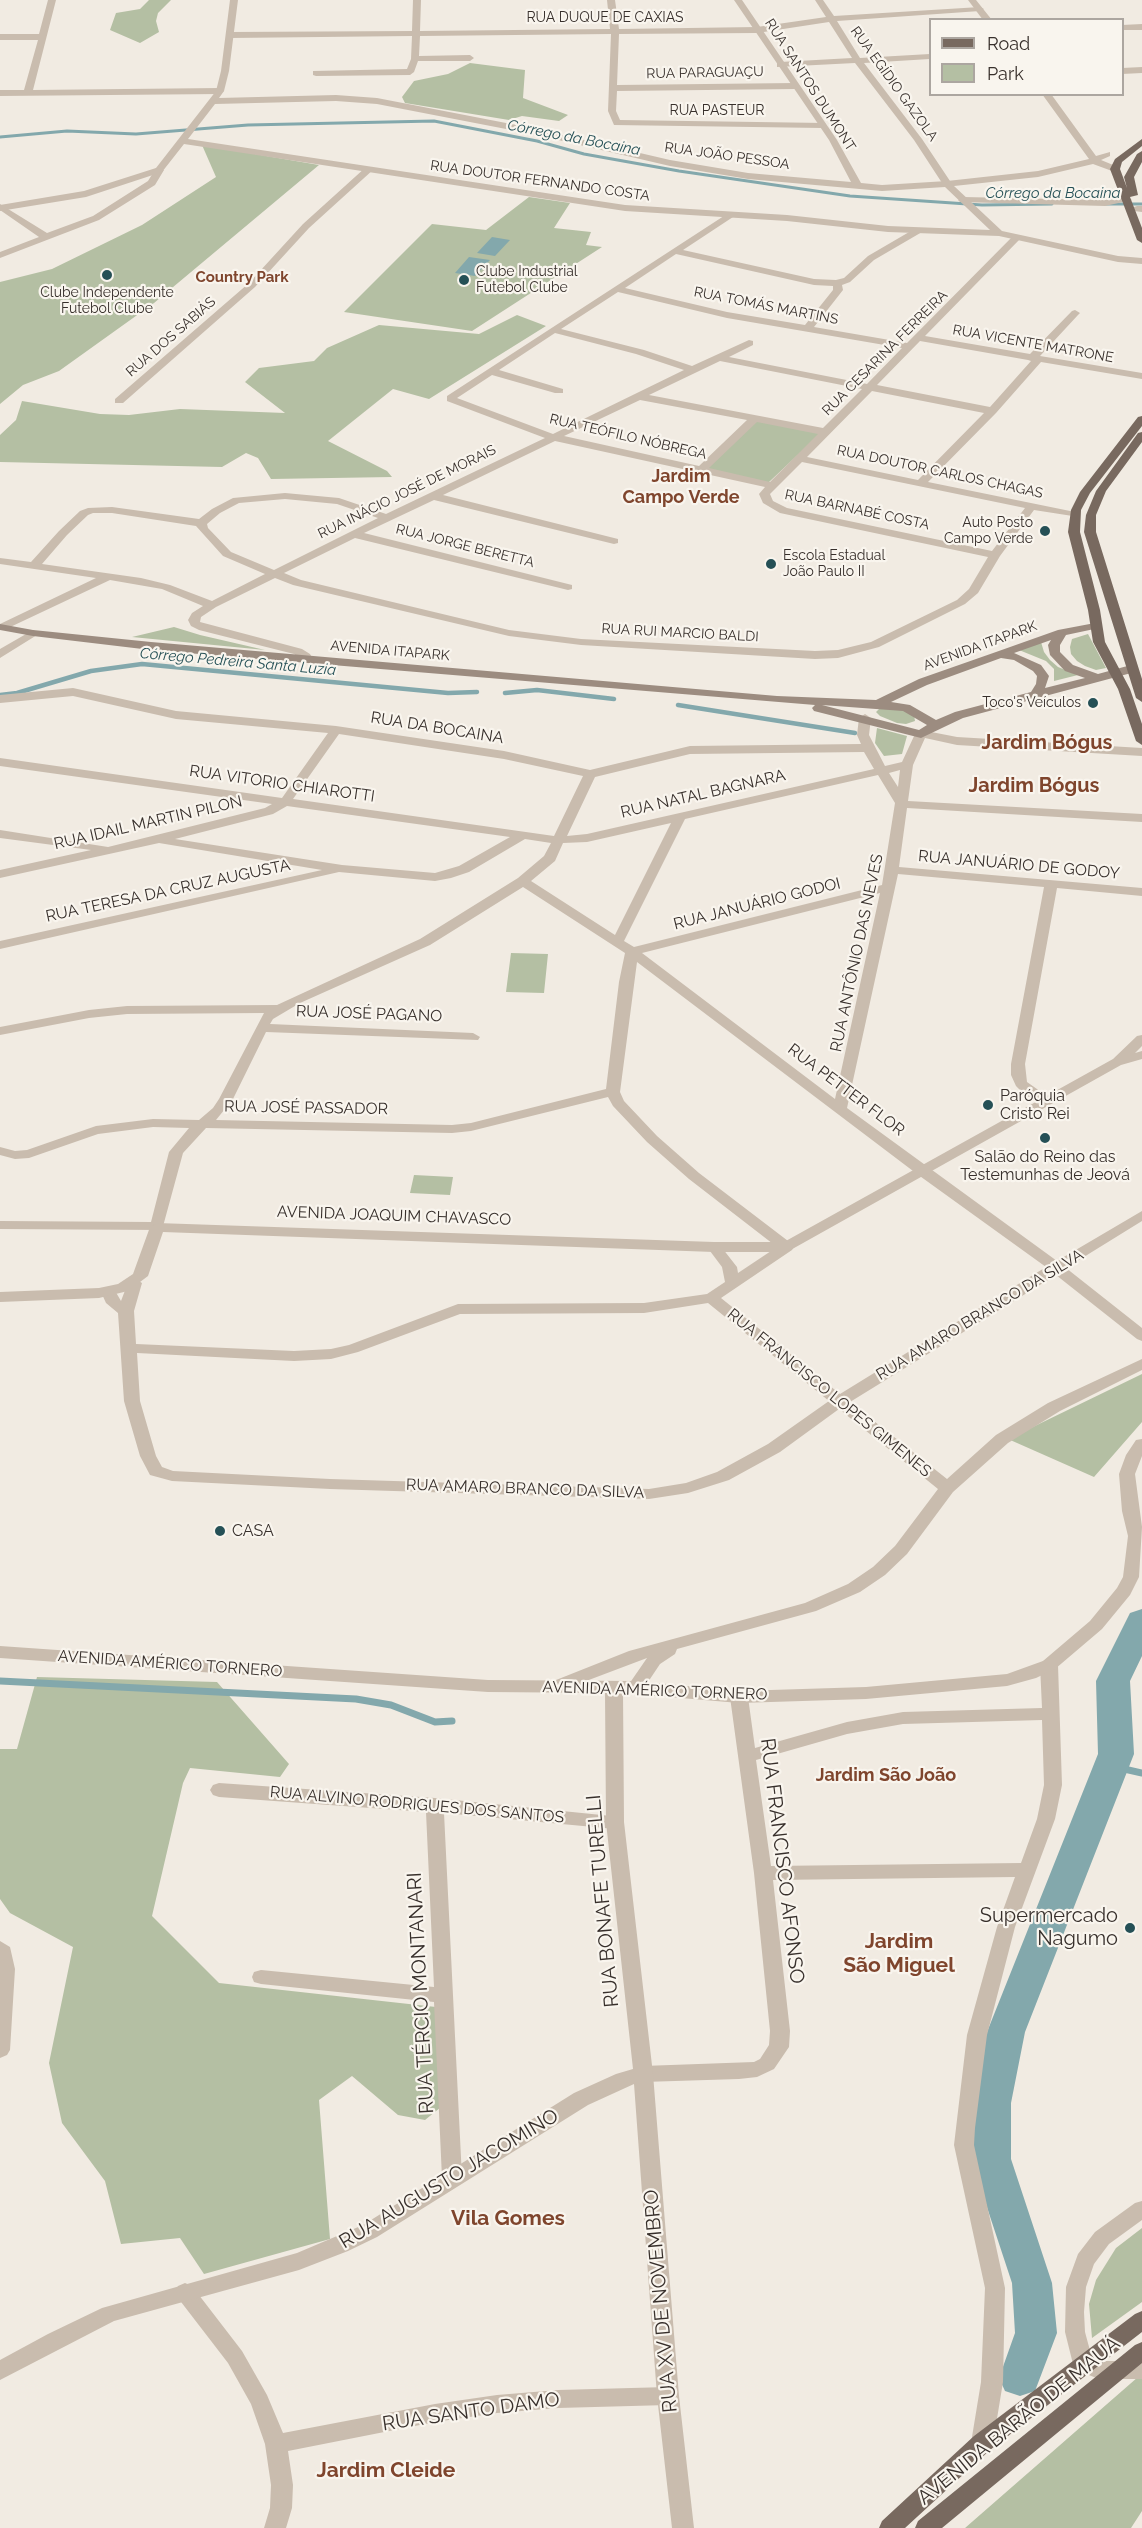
<!DOCTYPE html>
<html>
<head>
<meta charset="utf-8">
<style>
  body { margin:0 }
  #map { position:relative; width:1142px; height:2528px; overflow:hidden; background:#f1ebe2; font-family:Raleway,sans-serif }
  canvas { display:block }
  .legend { position:absolute; left:929px; top:18px; width:195px; height:78px; box-sizing:border-box; background:#f9f5ee; border:2px solid #aca6a0; margin:0; padding:8px 10px; list-style:none; font-size:18px; color:#38302c }
  .legend li { display:flex; align-items:center; gap:12px; height:30px }
  .legend b { width:30px; border:2px solid #aca6a0 }
</style>
</head>
<body>
<div id="map">
<canvas width="1142" height="2528"></canvas>
<ul class="legend">
<li><b style="height:8px;background:#78695f"></b>Road</li>
<li><b style="height:16px;background:#b4bfa3"></b>Park</li>
</ul>
</div>
<script>
const c = document.querySelector('canvas').getContext('2d');
c.lineJoin = 'round';
function paint(path, color) {
  c.fillStyle = color;
  c.fill(path, 'evenodd');
}
function poly(rows) {
  const path = new Path2D();
  for (const r of rows) {
    path.moveTo(r[0], r[1]);
    for (let i = 2; i < r.length; i += 2) path.lineTo(r[i], r[i + 1]);
  }
  return path;
}
function stroke(path, color, width, dash) {
  c.strokeStyle = color;
  c.lineWidth = width;
  c.lineCap = dash ? 'butt' : 'round';
  c.setLineDash(dash || []);
  c.stroke(path);
}
function label(font, color, halo, rows, align = 'center') {
  c.font = font + ' Raleway,sans-serif';
  c.lineWidth = 4.5;
  c.setLineDash([]);
  c.textBaseline = 'middle';
  c.strokeStyle = halo;
  c.fillStyle = color;
  for (const [text, x, y, turn = 0] of rows) {
    c.save();
    c.translate(x, y);
    c.rotate((+turn || 0) * Math.PI / 180);
    c.textAlign = isNaN(turn) ? turn : align;
    if (halo) c.strokeText(text, 0, 0);
    c.fillText(text, 0, 0);
    c.restore();
  }
}
paint(poly([
  [149,0,171,0,158,13,156,21,159,32,140,43,110,30,116,13,140,9],
  [470,63,525,70,523,98,568,115,559,121,522,116,509,120,405,103,402,97,414,81,448,74],
  [202,145,319,165,154,303,59,371,23,385,0,404,0,282,52,269,142,225,216,177],
  [529,197,570,203,554,228,591,232,586,245,602,247,472,331,344,312,432,224,486,230],
  [517,315,546,326,429,399,393,389,328,441,387,471,392,477,271,479,258,458,246,453,222,467,0,462,0,435,16,420,22,401,100,414,129,415,180,409,285,413,245,382,259,368,314,361,327,348,379,325,479,334],
  [756,419,821,433,768,483,705,469],
  [174,627,200,635,265,650,132,637],
  [1088,634,1106,668,1096,670,1085,666,1077,661,1071,654,1070,647,1072,639],
  [1041,642,1044,652,1050,660,1058,667,1078,675,1054,681,1054,669,1046,661,1019,650],
  [879,709,903,709,914,715,915,721,906,724,897,723,880,716,876,712],
  [877,728,907,736,902,754,884,756,875,743],
  [511,953,548,954,544,993,506,992],
  [414,1175,453,1177,450,1195,410,1193],
  [1142,1374,1142,1422,1094,1477,1008,1439],
  [37,1677,217,1682,289,1764,280,1777,190,1768,183,1783,152,1916,219,1983,436,2007,446,2103,425,2120,398,2115,352,2076,319,2100,330,2239,204,2274,180,2238,121,2244,105,2181,62,2123,49,2063,73,1947,10,1913,0,1899,0,1749,17,1749],
  [1142,2228,1142,2302,1092,2338,1089,2304,1096,2280,1116,2248],
  [1138,2377,1142,2377,1142,2511,1131,2528,965,2528]
]), '#b4bfa3');
paint(poly([
  [492,237,510,240,495,256,477,253],
  [469,257,490,260,475,276,455,273]
]), '#83a8ac');
stroke(poly([
  [0,137,67,131,136,134,248,125,434,121,537,141,584,154,679,171,850,196,982,205,1052,204],
  [1106,204,1142,204]
]), '#83a8ac', 3);
stroke(poly([
  [505,693,537,690,614,699],
  [0,695,17,693,91,671,142,664,448,693,477,692],
  [678,705,855,733]
]), '#83a8ac', 4.5);
stroke(poly([
  [0,1681,356,1699,391,1705,435,1722,452,1721],
  [1111,1766,1142,1773]
]), '#83a8ac', 7);
paint(poly([
  [1142,1609,1142,1656,1130,1681,1134,1754,1025,2032,1011,2103,1011,2159,1052,2283,1057,2333,1035,2391,1020,2396,1005,2391,999,2378,1015,2333,1012,2283,971,2159,971,2103,987,2032,1098,1754,1096,1681,1130,1613,1142,1609]
]), '#83a8ac');
paint(poly([
  [48,0,56,0,33,90,220,88,224,91,220,94,0,96,0,90,24,90,38,40,0,40,0,34,39,34,48,0],
  [413,0,421,0,420,31,610,29,607,0,615,0,619,29,757,27,826,17,815,0,823,0,834,16,980,7,984,9,980,11,837,21,860,58,930,54,930,59,864,63,922,139,952,184,947,187,944,186,914,140,855,63,777,67,777,63,780,62,852,58,829,22,757,33,619,34,617,85,795,83,799,86,795,89,617,91,616,111,620,120,825,123,826,125,822,128,614,125,608,111,611,34,420,36,419,56,470,55,474,58,470,61,418,61,414,72,410,75,316,76,313,75,313,71,407,69,411,59,412,36,230,38,226,35,230,32,412,31,413,0],
  [1142,24,1142,30,1122,30,1122,25,1142,24],
  [1142,67,1142,73,1122,74,1122,68,1142,67],
  [366,167,374,169,309,228,255,287,123,403,115,403,115,399,249,283,303,224,366,167],
  [156,168,164,170,155,185,99,220,0,258,0,252,39,237,0,210,0,204,47,233,93,216,148,181,156,168],
  [963,197,1105,200,1127,197,1132,200,1105,206,960,202,958,200,963,197],
  [1137,206,1142,206,1142,212,1134,211,1134,207,1137,206],
  [730,212,735,215,733,217,683,250,814,279,836,280,844,278,868,256,916,228,922,228,922,232,874,260,850,282,842,285,843,290,814,327,907,343,1014,235,1020,235,1020,239,925,336,1030,354,1072,311,1075,310,1080,313,1078,315,1040,356,1142,373,1142,379,1041,362,996,413,928,482,1075,512,1079,513,1079,517,1034,510,1000,556,978,593,965,604,879,647,838,658,815,659,581,645,509,636,293,585,275,578,216,607,201,617,200,622,302,649,310,654,313,659,311,661,303,661,294,654,199,630,191,626,188,620,192,613,203,606,162,589,110,580,6,629,0,630,0,624,96,578,0,564,0,558,31,562,59,531,80,511,88,508,112,507,199,519,212,509,233,498,285,493,339,498,386,514,545,438,447,401,447,396,730,212],
  [676,254,814,285,833,286,833,290,805,325,727,312,625,288,676,254],
  [618,292,727,318,902,348,867,384,729,357,753,345,753,341,749,340,692,366,644,350,561,329,618,292],
  [555,333,636,354,684,370,553,434,457,398,492,375,555,393,563,393,563,389,499,370,555,333],
  [920,341,1028,360,1031,361,990,407,877,385,920,341],
  [720,361,862,389,823,428,649,395,720,361],
  [872,391,984,413,918,480,807,457,872,391],
  [640,400,747,420,699,466,564,436,640,400],
  [757,422,818,434,770,482,709,468,757,422],
  [555,441,765,487,759,494,763,503,780,513,988,557,969,589,957,600,871,642,838,650,815,651,581,639,509,630,301,580,284,573,355,538,568,590,572,589,572,585,364,533,434,500,614,544,618,543,618,539,443,495,555,441],
  [802,462,1025,508,992,551,787,508,773,501,770,494,802,462],
  [285,499,337,504,378,518,274,570,231,552,208,528,207,524,220,513,239,503,285,499],
  [93,513,112,513,196,526,223,556,265,574,212,601,170,585,141,578,42,564,67,535,88,515,93,513],
  [33,630,39,633,37,635,0,658,0,649,33,630],
  [73,688,176,711,336,726,504,751,590,770,690,746,861,744,857,735,859,718,865,714,871,718,869,735,885,766,902,762,915,734,921,730,957,737,1142,748,1142,756,957,745,925,738,913,765,908,801,1142,814,1142,822,907,808,899,867,1142,888,1142,896,1057,888,1025,1064,1027,1082,1054,1101,1047,1105,1025,1095,1016,1086,1011,1075,1011,1064,1044,887,898,874,847,1108,1057,1261,1142,1211,1142,1221,1066,1268,1142,1328,1142,1341,1137,1339,1056,1275,850,1402,947,1479,996,1435,1048,1403,1142,1359,1142,1370,1060,1411,1008,1443,953,1492,907,1554,885,1575,860,1592,816,1611,677,1649,675,1654,660,1664,642,1691,636,1693,630,1691,627,1687,647,1658,557,1692,551,1690,548,1686,551,1682,629,1651,805,1603,848,1584,873,1567,895,1546,938,1489,839,1409,780,1452,729,1480,688,1493,649,1499,330,1489,172,1481,150,1475,140,1456,124,1401,118,1313,106,1303,101,1292,104,1289,114,1289,121,1301,129,1280,134,1278,142,1283,134,1311,136,1344,294,1351,331,1349,349,1345,458,1304,644,1303,707,1294,725,1282,722,1267,707,1247,709,1244,719,1244,737,1267,738,1273,777,1247,689,1179,647,1142,613,1106,608,1097,471,1131,452,1133,206,1128,183,1153,162,1230,0,1229,0,1221,151,1222,169,1152,189,1128,153,1127,98,1134,29,1158,15,1159,0,1155,0,1147,15,1151,27,1150,96,1126,153,1119,199,1120,213,1108,219,1099,264,1013,127,1014,89,1018,0,1035,0,1027,89,1010,127,1006,277,1005,420,939,518,878,544,856,551,843,525,839,469,872,451,878,435,881,339,872,0,949,0,941,322,870,159,843,0,878,0,870,91,850,0,838,0,830,108,847,265,808,272,804,0,766,0,758,282,798,328,733,176,719,73,696,0,703,0,695,73,688],
  [339,734,504,759,583,776,554,836,293,799,339,734],
  [864,752,874,769,587,834,567,836,595,777,690,754,864,752],
  [900,770,898,787,889,773,900,770],
  [878,775,895,803,882,885,634,947,624,941,685,819,878,775],
  [287,806,510,837,459,866,435,873,342,865,175,839,273,814,287,806],
  [671,823,615,935,531,881,555,861,563,843,587,842,671,823],
  [523,887,625,953,619,982,606,1089,471,1123,452,1125,216,1120,233,1099,266,1032,478,1040,480,1037,473,1033,270,1024,273,1019,300,1003,430,945,523,887],
  [880,893,835,1099,642,953,880,893],
  [637,962,917,1174,1046,1267,840,1394,721,1298,792,1250,794,1247,792,1244,699,1173,657,1136,624,1101,620,1092,637,962],
  [708,1303,829,1401,768,1444,717,1472,686,1483,649,1489,330,1479,173,1471,162,1467,156,1456,140,1401,137,1353,294,1361,331,1359,358,1352,460,1314,644,1313,708,1303],
  [1049,1659,1055,1661,1058,1665,1062,1785,1055,1819,1015,1927,987,2035,975,2128,974,2145,1005,2288,1003,2382,993,2443,990,2450,982,2452,974,2450,971,2443,981,2382,985,2288,954,2145,967,2035,997,1927,1015,1877,773,1880,790,2031,789,2047,774,2069,757,2077,739,2079,643,2082,636,2079,633,2074,636,2069,643,2066,754,2062,760,2059,769,2045,770,2031,754,1873,730,1697,733,1693,739,1691,745,1693,748,1697,755,1748,847,1722,903,1712,1042,1708,1040,1665,1043,1661,1049,1659],
  [1042,1720,1044,1785,1037,1819,1021,1863,771,1866,756,1760,847,1734,903,1724,1042,1720],
  [219,1783,435,1798,621,1817,624,1822,621,1827,615,1829,444,1813,462,2178,459,2184,452,2186,445,2184,442,2178,434,2002,261,1984,254,1982,252,1977,254,1972,261,1970,434,1987,426,1812,219,1797,213,1795,210,1790,213,1785,219,1783],
  [0,1941,10,1947,15,1969,10,2050,7,2055,0,2058,0,1941],
  [1142,2201,1142,2220,1109,2244,1094,2264,1086,2287,1084,2312,1085,2332,1092,2358,1099,2361,1142,2361,1142,2379,1099,2379,1076,2370,1073,2364,1065,2332,1066,2287,1078,2254,1095,2232,1135,2203,1142,2201],
  [185,2283,192,2286,242,2351,267,2395,283,2433,435,2404,497,2395,558,2390,668,2387,675,2390,679,2396,675,2402,668,2405,558,2408,497,2413,435,2422,288,2451,293,2485,292,2508,286,2528,264,2528,270,2508,271,2485,265,2444,251,2404,228,2363,178,2298,175,2292,178,2286,185,2283]
]), '#c9bcae');
paint(poly([
  [230,0,238,0,229,71,224,91,219,98,336,95,377,98,537,129,670,160,748,173,851,182,829,140,734,0,742,0,837,140,861,183,882,185,947,181,1038,171,1089,159,1042,94,1051,94,1096,156,1110,152,1110,156,1101,160,1118,167,1118,171,1112,171,1093,164,1038,177,954,186,1002,231,1118,256,1142,258,1142,264,1118,262,999,236,888,232,787,221,625,211,184,144,162,172,86,197,0,211,0,205,84,191,156,168,216,91,221,71,230,0],
  [336,101,377,104,537,135,670,166,748,179,882,191,945,187,990,230,888,226,787,215,625,205,188,139,215,104,336,101],
  [968,0,976,0,992,20,983,20,968,0],
  [1142,1035,1142,1046,1135,1053,1142,1051,1142,1059,1121,1065,787,1252,714,1252,163,1232,148,1276,128,1291,99,1298,0,1302,0,1292,99,1288,118,1284,133,1274,150,1227,157,1223,714,1242,784,1242,1113,1059,1137,1036,1142,1035],
  [1142,1439,1142,1456,1135,1474,1142,1527,1139,1577,1130,1595,1102,1629,1055,1669,1036,1678,1007,1686,866,1699,739,1703,623,1693,624,1822,653,2074,679,2396,694,2528,672,2528,657,2396,634,2084,588,2105,377,2237,348,2251,299,2270,114,2321,0,2380,0,2360,48,2334,102,2308,297,2253,363,2225,574,2093,616,2074,633,2069,606,1822,605,1693,488,1692,0,1658,0,1646,488,1680,636,1681,739,1691,866,1687,1007,1674,1043,1661,1090,1621,1117,1588,1123,1577,1128,1536,1122,1511,1119,1474,1126,1455,1136,1440,1142,1439]
]), '#c9bcae');
paint(poly([
  [1095,623,1101,626,1099,628,1066,635,1060,645,1060,652,1073,665,1098,674,1131,665,1137,669,1135,672,963,718,921,738,814,711,812,708,815,705,151,650,33,636,0,630,0,624,33,630,151,642,777,696,876,700,919,679,996,652,1058,630,1095,623],
  [1051,640,1048,645,1050,655,1065,671,1085,678,1045,688,1049,676,1041,665,1014,653,1051,640],
  [1001,658,1014,660,1033,671,1037,676,1036,684,1031,692,955,712,936,720,910,705,891,702,927,685,1001,658],
  [822,705,903,711,927,725,919,730,822,705]
]), '#9c8c80');
paint(poly([
  [1142,139,1142,146,1122,162,1120,169,1127,188,1124,177,1137,154,1142,151,1142,162,1134,177,1138,195,1130,197,1142,228,1142,243,1137,240,1110,169,1115,159,1142,139],
  [1142,416,1142,426,1090,493,1081,510,1080,532,1100,610,1105,642,1130,689,1142,724,1142,745,1136,741,1118,689,1093,642,1088,610,1068,532,1071,510,1080,492,1138,417,1142,416],
  [1142,432,1142,442,1106,491,1096,515,1096,532,1142,679,1142,702,1136,698,1084,532,1086,515,1096,491,1138,433,1142,432],
  [1142,2311,1142,2332,990,2450,905,2528,879,2528,882,2521,974,2436,1135,2314,1142,2311],
  [1142,2342,1142,2363,942,2528,915,2528,918,2521,1135,2345,1142,2342]
]), '#78695f');
for (const [x, y, r, color] of [
  [107,275,6,"#255056"],
  [464,280,6,"#255056"],
  [1045,531,6,"#255056"],
  [771,564,6,"#255056"],
  [1093,703,6,"#255056"],
  [988,1105,6,"#255056"],
  [1045,1138,6,"#255056"],
  [220,1531,6,"#255056"],
  [1130,1928,6,"#255056"]
]) {
  const dot = new Path2D();
  dot.arc(x, y, r, 0, 2 * Math.PI);
  c.fillStyle = color;
  c.fill(dot);
  stroke(dot, '#f9f5ee', 2);
}
label('14px', '#38302c', '#f9f5ee', [
  ["RUA DUQUE DE CAXIAS",605,18],
  ["RUA PARAGUAÇU",705,73,-1],
  ["RUA EGÍDIO GAZOLA",894,84,54],
  ["RUA SANTOS DUMONT",810,85,57],
  ["RUA PASTEUR",717,111],
  ["RUA JOÃO PESSOA",727,156,8],
  ["RUA DOUTOR FERNANDO COSTA",540,181,8],
  ["RUA TOMÁS MARTINS",766,306,11],
  ["RUA DOS SABIÁS",171,337,-41],
  ["RUA VICENTE MATRONE",1033,344,10],
  ["RUA CESARINA FERREIRA",885,353,-45],
  ["RUA TEÓFILO NÓBREGA",628,437,13],
  ["RUA DOUTOR CARLOS CHAGAS",940,472,12],
  ["RUA INÁCIO JOSÉ DE MORAIS",407,492,-26],
  ["RUA BARNABÉ COSTA",857,510,12],
  ["RUA JORGE BERETTA",465,546,14],
  ["RUA RUI MARCIO BALDI",680,633,3],
  ["AVENIDA ITAPARK",980,646,-20],
  ["AVENIDA ITAPARK",390,651,5]
]);
label('14px', '#38302c', '#f9f5ee', [
  ["Clube Industrial",476,272],
  ["Futebol Clube",476,288],
  ["Clube Independente",107,293,"center"],
  ["Futebol Clube",107,309,"center"],
  ["Auto Posto",1033,523,"right"],
  ["Campo Verde",1033,539,"right"],
  ["Escola Estadual",783,556],
  ["João Paulo II",783,572],
  ["Toco's Veículos",1081,703,"right"]
], 'left');
label('italic 15px', '#255056', '#f9f5ee', [
  ["Córrego da Bocaina",574,138,11],
  ["Córrego da Bocaina",1053,193],
  ["Córrego Pedreira Santa Luzia",238,662,5]
]);
label('bold 15px', '#7f452d', '#f9f5ee', [
  ["Country Park",242,277]
]);
label('16px', '#38302c', '#f9f5ee', [
  ["RUA DA BOCAINA",437,728,9],
  ["RUA VITORIO CHIAROTTI",282,784,8],
  ["RUA NATAL BAGNARA",703,794,-13],
  ["RUA IDAIL MARTIN PILON",148,823,-13],
  ["RUA JANUÁRIO DE GODOY",1019,865,5],
  ["RUA TERESA DA CRUZ AUGUSTA",168,891,-12],
  ["RUA JANUÁRIO GODOI",757,904,-14],
  ["RUA ANTÔNIO DAS NEVES",857,953,-78],
  ["RUA JOSÉ PAGANO",369,1014,2],
  ["RUA PETTER FLOR",846,1090,37],
  ["RUA JOSÉ PASSADOR",306,1108,1],
  ["AVENIDA JOAQUIM CHAVASCO",394,1216,2],
  ["RUA AMARO BRANCO DA SILVA",980,1315,-31],
  ["RUA FRANCISCO LOPES GIMENES",829,1393,39],
  ["RUA AMARO BRANCO DA SILVA",525,1489,2],
  ["AVENIDA AMÉRICO TORNERO",170,1664,4],
  ["AVENIDA AMÉRICO TORNERO",655,1691,2],
  ["RUA ALVINO RODRIGUES DOS SANTOS",417,1805,5]
]);
label('16px', '#38302c', '#f9f5ee', [
  ["Paróquia",1000,1096],
  ["Cristo Rei",1000,1114],
  ["Salão do Reino das",1045,1157,"center"],
  ["Testemunhas de Jeová",1045,1175,"center"],
  ["CASA",232,1531]
], 'left');
label('bold 18px', '#7f452d', '#f9f5ee', [
  ["Jardim",681,477],
  ["Campo Verde",681,498]
]);
label('bold 18px', '#7f452d', '#f9f5ee', [
  ["Jardim São João",886,1776]
]);
label('bold 20px', '#7f452d', '#f9f5ee', [
  ["Jardim Bógus",1047,743],
  ["Jardim Bógus",1034,786]
]);
label('20px', '#38302c', '#f9f5ee', [
  ["RUA FRANCISCO AFONSO",782,1861,83],
  ["RUA BONAFE TURELLI",603,1901,-95],
  ["RUA TÉRCIO MONTANARI",421,1993,-93],
  ["RUA AUGUSTO JACOMINO",449,2179,-31],
  ["RUA XV DE NOVEMBRO",661,2301,-95],
  ["RUA SANTO DAMO",471,2412,-8],
  ["AVENIDA BARÃO DE MAUÁ",1019,2421,-39]
]);
label('20px', '#38302c', '#f9f5ee', [
  ["Supermercado",1118,1916],
  ["Nagumo",1118,1939]
], 'right');
label('bold 21px', '#7f452d', '#f9f5ee', [
  ["Jardim",899,1942],
  ["São Miguel",899,1966],
  ["Vila Gomes",508,2219],
  ["Jardim Cleide",386,2471]
]);
</script>
</body>
</html>
